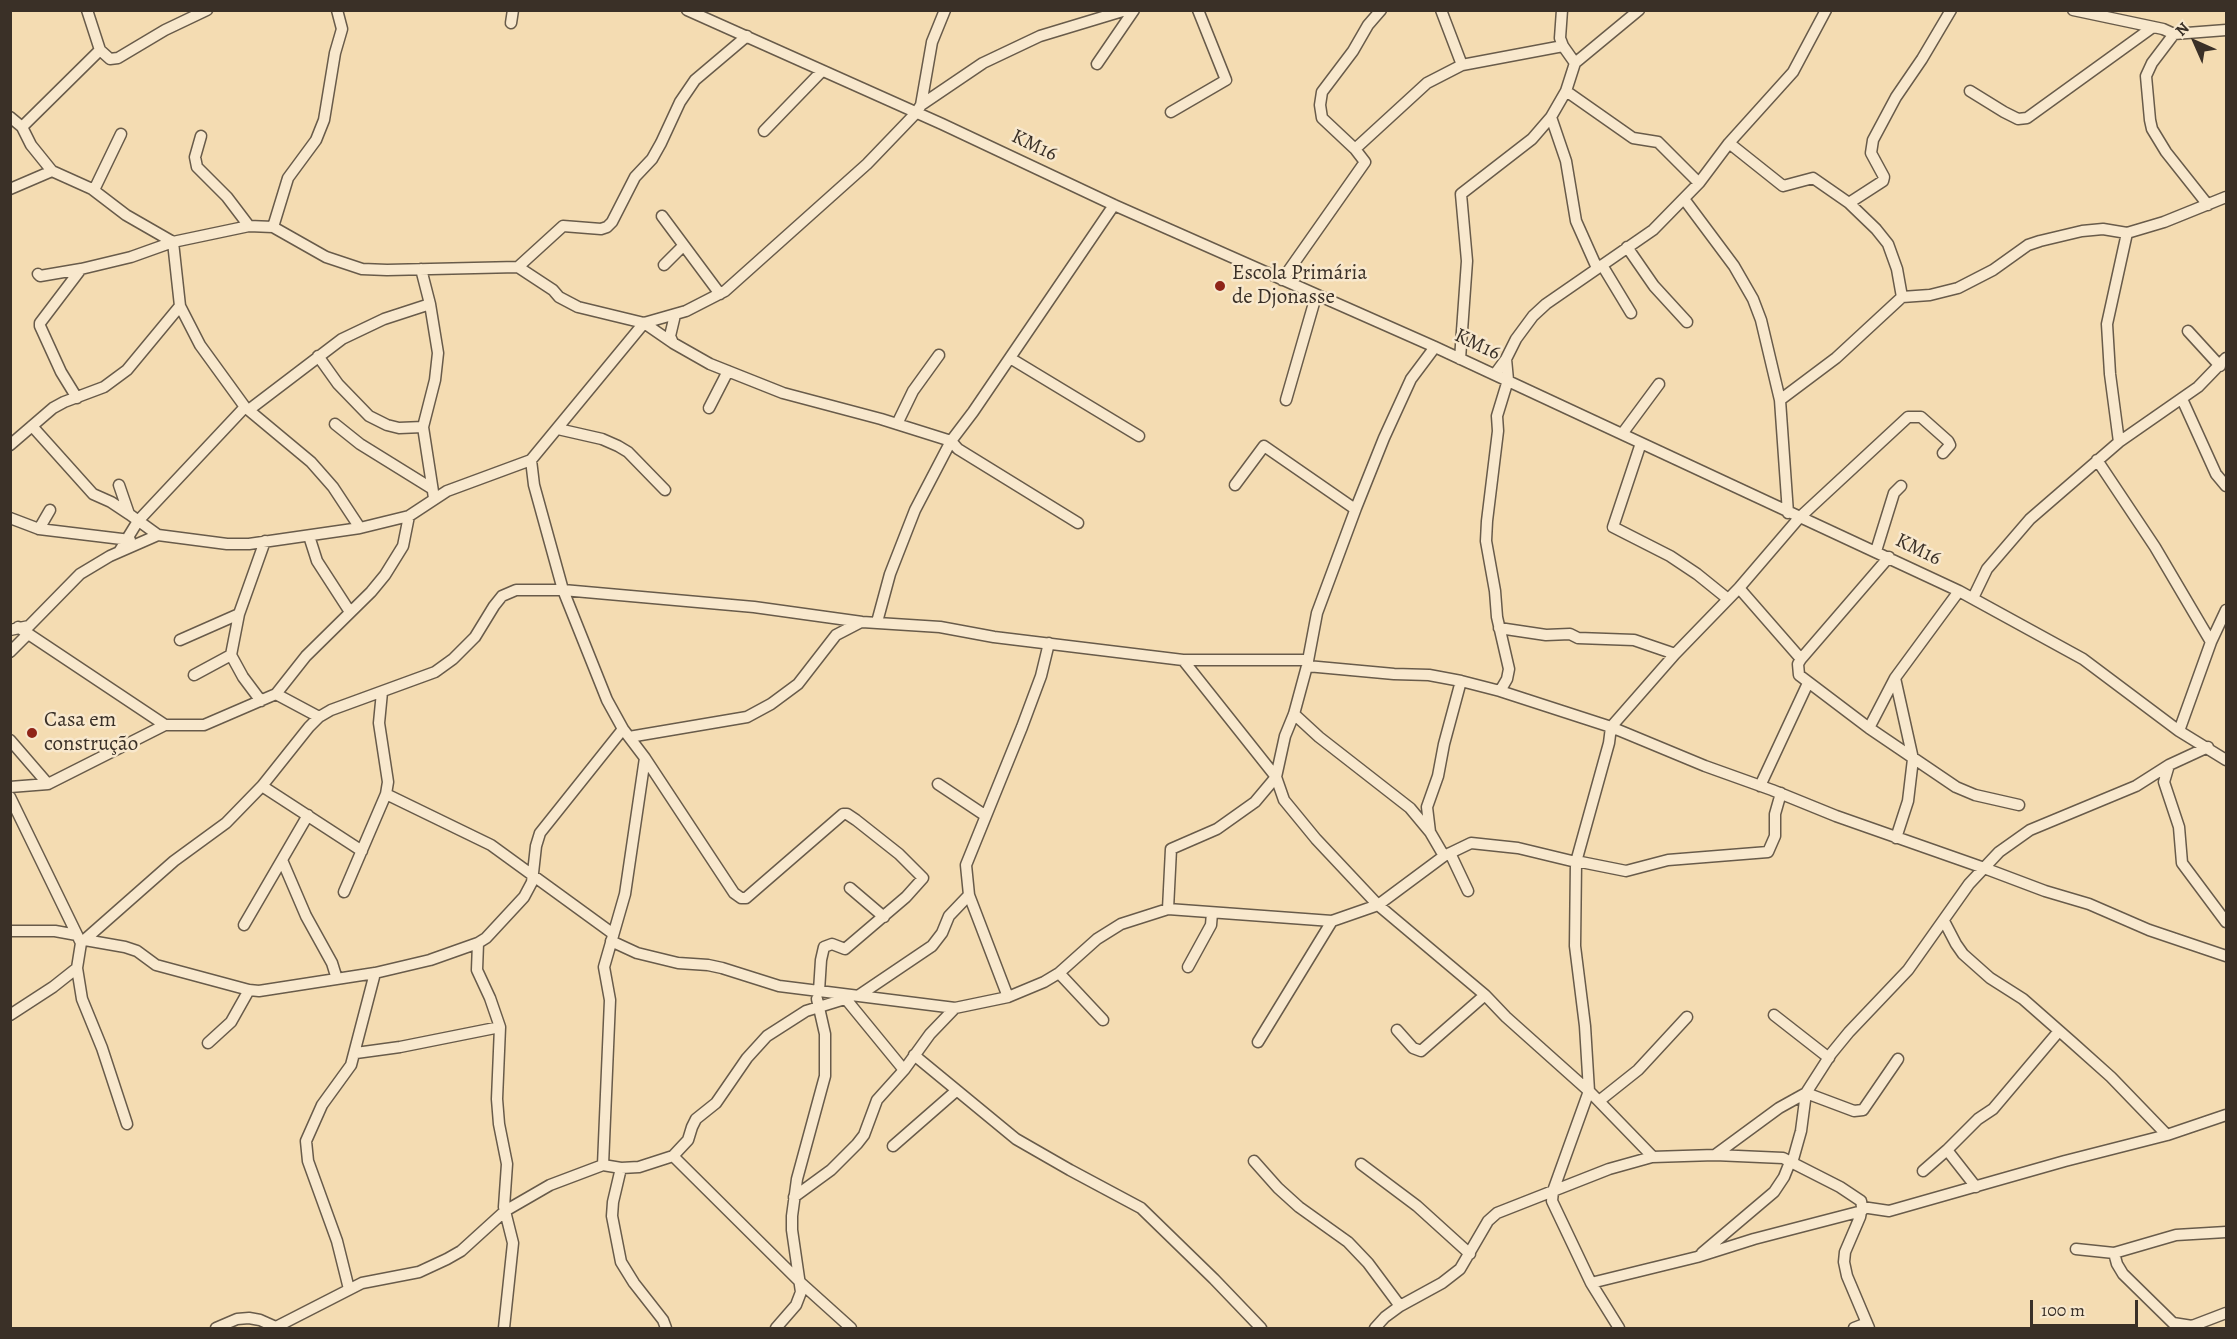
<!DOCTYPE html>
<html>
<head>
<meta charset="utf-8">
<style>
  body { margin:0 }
  #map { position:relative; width:2237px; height:1339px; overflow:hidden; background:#f4dcb2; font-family:Alegreya,serif }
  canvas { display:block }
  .frame { position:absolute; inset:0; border:12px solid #3a3027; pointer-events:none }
  .north { position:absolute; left:2165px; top:12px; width:60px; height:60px; -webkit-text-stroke:4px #f8e8cd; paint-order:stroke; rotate:315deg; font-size:16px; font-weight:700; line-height:24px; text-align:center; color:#3a3027 }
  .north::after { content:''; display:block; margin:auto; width:21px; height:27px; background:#3a3027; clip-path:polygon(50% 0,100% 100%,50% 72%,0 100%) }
  .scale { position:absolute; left:2030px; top:1300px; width:108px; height:27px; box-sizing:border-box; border:3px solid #3a3027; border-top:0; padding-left:8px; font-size:18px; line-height:21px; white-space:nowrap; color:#3a3027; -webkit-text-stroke:4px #f8e8cd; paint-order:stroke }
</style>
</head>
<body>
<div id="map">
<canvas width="2237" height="1339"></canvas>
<div class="frame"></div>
<div class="north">N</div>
<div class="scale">100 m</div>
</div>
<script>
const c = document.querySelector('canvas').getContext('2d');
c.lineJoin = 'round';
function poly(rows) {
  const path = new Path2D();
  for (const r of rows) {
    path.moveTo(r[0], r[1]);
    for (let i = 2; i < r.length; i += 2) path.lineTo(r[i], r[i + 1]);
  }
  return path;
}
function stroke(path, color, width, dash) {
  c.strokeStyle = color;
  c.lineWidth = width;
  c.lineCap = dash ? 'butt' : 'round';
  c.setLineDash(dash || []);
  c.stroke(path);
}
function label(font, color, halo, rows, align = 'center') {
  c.font = font + ' Alegreya,serif';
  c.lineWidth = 5;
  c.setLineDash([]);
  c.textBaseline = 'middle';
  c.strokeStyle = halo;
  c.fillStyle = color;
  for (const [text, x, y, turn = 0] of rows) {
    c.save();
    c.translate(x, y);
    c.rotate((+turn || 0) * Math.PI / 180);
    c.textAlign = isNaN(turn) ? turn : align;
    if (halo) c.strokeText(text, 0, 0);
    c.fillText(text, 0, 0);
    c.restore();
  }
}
const minor = poly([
  [687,10,942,124,1114,205,1435,347,1959,591,2083,659,2179,731,2226,760],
  [1562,10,1560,38,1563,46,1575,63],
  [2073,10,2163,29,2174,34,2226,30],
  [511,23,513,10],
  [2174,34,2152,63,2146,76,2150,120,2152,129,2166,152,2208,205],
  [100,50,110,59,118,58,165,30,207,10],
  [1097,64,1134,10],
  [1462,65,1563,46],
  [1566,91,1633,138,1658,142,1699,183],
  [1970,91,2004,112,2018,119,2027,118,2153,27],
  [921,105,983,63,1040,36,1126,10],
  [1171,112,1226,80,1198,10],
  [10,117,22,127,31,145,52,171,92,189,126,215,173,242],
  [1551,117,1566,161,1576,221,1597,268],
  [22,127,100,50,87,10],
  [764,131,822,71],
  [201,136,195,157,197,167,227,197,249,226],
  [1729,143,1783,186,1813,178,1849,203,1876,229,1888,244,1897,269,1902,297],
  [1355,149,1427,83,1462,65,1441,10],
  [10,189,52,171],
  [94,190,121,134],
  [1684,199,1734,266,1753,299,1761,320,1780,400,1788,513],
  [1849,203,1883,181,1884,177,1871,153,1873,140,1896,97,1922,59,1951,10],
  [662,216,720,294],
  [273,227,288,178,316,140,324,120,335,53,342,29,337,10],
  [173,242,180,306,200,345,245,407,311,462,333,487,360,528],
  [1627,247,1654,286,1687,322],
  [664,265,683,246],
  [1602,265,1631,313],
  [518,267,563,226,601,229,607,227,612,222,635,177,652,159,661,143,680,102,695,80,747,36],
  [421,269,430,304,438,353,435,380,423,427,434,498],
  [38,274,40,276,81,269],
  [1282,280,1365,162,1355,149,1322,118,1320,105,1322,92,1353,51,1368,25,1381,10],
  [675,315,670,336,673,343,710,364,783,393,881,419,951,441,958,449,1078,523],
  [2188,331,2220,366],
  [318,356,338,384,369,416,387,425,399,428,423,427],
  [1010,358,1139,436],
  [1460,359,1467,261,1461,194,1532,139,1551,117,1566,91,1575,63,1639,10],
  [1495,374,1506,359,1516,339,1533,316,1546,304,1653,230,1699,183,1729,143,1793,72,1826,10],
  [77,398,61,372,40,326,40,323,81,269,131,257,173,242,249,226,273,227,326,257,362,269,387,270,518,267,553,290,559,297,578,307,644,323,686,311,725,291,867,164,916,113,921,105,932,42,945,10],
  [2182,399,2216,474,2226,486],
  [1286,400,1316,296],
  [1780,400,1836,358,1902,297,1930,295,1958,288,1993,270,2028,245,2040,241,2082,231,2103,229,2127,233,2164,222,2226,197],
  [709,408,728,371],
  [250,409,342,339,384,319,430,304],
  [335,424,360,444,431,488],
  [897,424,913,391,939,355],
  [32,426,93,494,111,502,129,514],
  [558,429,602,439,618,446,628,452,665,490],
  [1622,434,1659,384],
  [2119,442,2110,374,2107,324,2127,233],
  [1641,443,1613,527,1670,556,1697,574,1728,599],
  [10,445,53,408,64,402,104,387,127,370,180,306],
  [531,460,534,485,563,590,607,700,623,729,645,758,734,893,741,898,746,898,843,814,847,814,856,820,899,854,923,878,906,897,845,949,832,944,824,947,821,960,819,991],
  [2097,460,2155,547,2211,642],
  [119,485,129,514,158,535],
  [1235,485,1264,446,1355,509],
  [10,518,39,529,130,540],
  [39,529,50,510],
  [309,536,317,561,350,612],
  [1876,551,1894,493,1901,486],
  [119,552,138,521,245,407],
  [1889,557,1801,659,1798,664,1799,675,1869,728,1956,787,1975,795,2019,805],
  [1739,588,1801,659],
  [1973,598,1987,569,2030,519,2119,442,2198,387,2226,358],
  [877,622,890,574,915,510,951,441,973,412,1114,205],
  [18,627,165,725],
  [1499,628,1546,635,1570,634,1578,638,1634,640,1675,654],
  [10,630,29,626,80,574,110,556,158,535,227,544,249,544,360,528,409,516,447,491,531,460,644,323,673,343],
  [180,640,239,614],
  [10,652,27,635],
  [1183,660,1276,777,1284,800,1316,839,1378,905,1485,995,1506,1017,1591,1093],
  [1307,666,1394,674,1429,675,1461,681],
  [194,675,231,655],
  [1895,678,1913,759,1908,801,1896,838],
  [1500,691,1507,679,1509,669,1497,617,1495,591,1486,541,1487,521,1498,431,1497,416,1508,380,1506,359],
  [276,694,319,717],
  [261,701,243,677,231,655,239,614,265,541],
  [1294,714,1319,737,1410,808,1430,832,1444,856],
  [1869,728,1895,678,1959,591],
  [2179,731,2211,642,2226,610],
  [629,737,747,717,771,704,798,684,836,635,861,622],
  [10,740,48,784],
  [2169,765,2164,782,2179,827,2182,863,2226,922],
  [938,784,986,816],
  [262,786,362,851],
  [1760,786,1808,683],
  [10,787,48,784,165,725,204,725,276,694,306,656,371,592,385,575,403,546,409,516],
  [386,794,491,845,612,933],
  [10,797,81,943,77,968,82,999,102,1048,127,1124],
  [1430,832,1427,807,1438,776,1444,744,1461,681,1500,691,1611,727,1705,766,1772,790,1836,816,1984,868,2045,891,2089,904,2149,930,2226,956],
  [1450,853,1468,891],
  [282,860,306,916,332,963,337,979],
  [1576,861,1626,871,1668,860,1768,852,1775,836,1775,814,1781,793],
  [850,888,884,917],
  [344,892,386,794,388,782,379,723,382,692],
  [969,895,1008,997],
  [1168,909,1171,849,1217,829,1255,802,1276,777,1285,736,1294,714,1307,666,1317,613,1356,508,1384,438,1411,379,1435,347],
  [1944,921,1956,944,1963,954,1990,978,2023,999,2073,1043,2111,1077,2167,1135],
  [244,925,308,815],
  [10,931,55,931,77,935],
  [85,940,125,947,137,951,156,965,249,990,259,991,375,973,430,960,478,943,486,938,524,897,532,882,536,846,540,833,623,729],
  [611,941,637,953,678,963,708,965,722,968,779,986,955,1008,1008,997,1044,982,1059,973,1097,939,1121,924,1168,909,1332,921,1378,905,1444,856,1471,843,1518,848,1576,862],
  [81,943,174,861,226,823,262,786,309,727,319,717,331,710,435,672,453,659,475,637,494,606,502,596,516,590,563,590,754,607,862,622,940,627,994,637,1183,660,1308,660],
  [478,943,477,970,490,998,500,1027,497,1099,499,1124,507,1164,504,1207,513,1243,504,1328],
  [1188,967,1211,925,1212,913],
  [1059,973,1103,1020],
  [858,996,932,946,942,933,949,916,969,895,966,865,1022,727,1041,676,1049,643],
  [845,998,904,1070],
  [10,1015,53,987,77,968],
  [1774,1015,1829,1058],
  [1397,1030,1413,1048,1421,1051,1485,995],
  [1258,1042,1332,921],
  [208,1043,231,1022,249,990],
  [356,1053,400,1047,500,1027],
  [914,1055,1016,1139,1070,1170,1141,1208,1214,1279,1261,1328],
  [1589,1091,1553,1191,1552,1201,1591,1283,1619,1328],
  [1599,1101,1638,1070,1687,1017],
  [893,1146,956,1091],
  [1715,1155,1779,1108,1806,1093,1831,1054,1849,1032,1908,970,1969,884,1999,852,2030,830,2136,786,2169,765,2208,747],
  [673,1156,801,1283,851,1328],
  [1653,1157,1589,1091,1585,1026,1575,946,1576,862,1609,743,1611,727,1675,654,1739,588,1799,518,1908,417,1921,417,1948,441,1950,445,1943,453],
  [1254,1161,1278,1188,1299,1207,1348,1242,1368,1263,1400,1306],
  [1792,1163,1801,1131,1806,1093,1854,1111,1863,1110,1898,1059],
  [1361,1164,1417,1206,1470,1254],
  [603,1165,610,1000,604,967,625,894,645,758],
  [621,1168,613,1202,612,1216,621,1262,634,1283,663,1320,666,1328],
  [1923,1171,1947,1150],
  [1976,1187,1947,1150,1978,1119,1993,1109,2059,1031],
  [794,1197,831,1170,857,1144,864,1135,877,1100,904,1070,930,1034,955,1008],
  [1862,1207,1889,1211,2065,1161,2167,1135,2226,1115],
  [2076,1249,2114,1253,2176,1235,2226,1232],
  [1702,1253,1774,1192,1784,1177,1790,1162],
  [2114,1253,2117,1264,2123,1274,2173,1323,2192,1326,2226,1313],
  [1591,1283,1697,1257,1754,1239,1862,1211],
  [349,1289,337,1241,308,1161,306,1141,322,1105,351,1065,375,973],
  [276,1327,362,1283,419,1272,447,1259,461,1251,505,1211,550,1185,603,1165,621,1168,639,1167,673,1156,688,1140,692,1127,696,1119,716,1103,747,1058,767,1036,806,1011,848,998],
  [216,1328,237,1319,249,1318,260,1320,278,1328],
  [776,1328,796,1305,801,1292,792,1230,792,1216,797,1179,825,1076,825,1034,817,999],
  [1375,1328,1385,1317,1400,1306,1442,1283,1460,1269,1488,1221,1497,1213,1609,1169,1652,1157,1715,1155,1783,1158,1840,1187,1861,1201,1862,1207,1860,1217,1845,1252,1844,1262,1847,1276,1869,1328],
  [1854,1328,1867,1323]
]);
stroke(minor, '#685b4a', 13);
stroke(minor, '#f8e8cd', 10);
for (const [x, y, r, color] of [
  [1220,286,6,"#8f2418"],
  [32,733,6,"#8f2418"]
]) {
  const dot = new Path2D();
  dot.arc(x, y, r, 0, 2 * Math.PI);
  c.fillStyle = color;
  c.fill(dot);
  stroke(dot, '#f8e8cd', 2);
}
label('21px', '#3a3027', '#f8e8cd', [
  ["KM16",1034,146,25],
  ["KM16",1477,345,25],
  ["KM16",1918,550,26]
]);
label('21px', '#3a3027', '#f8e8cd', [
  ["Escola Primária",1232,274],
  ["de Djonasse",1232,298],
  ["Casa em",44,721],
  ["construção",44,745]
], 'left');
</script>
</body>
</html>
